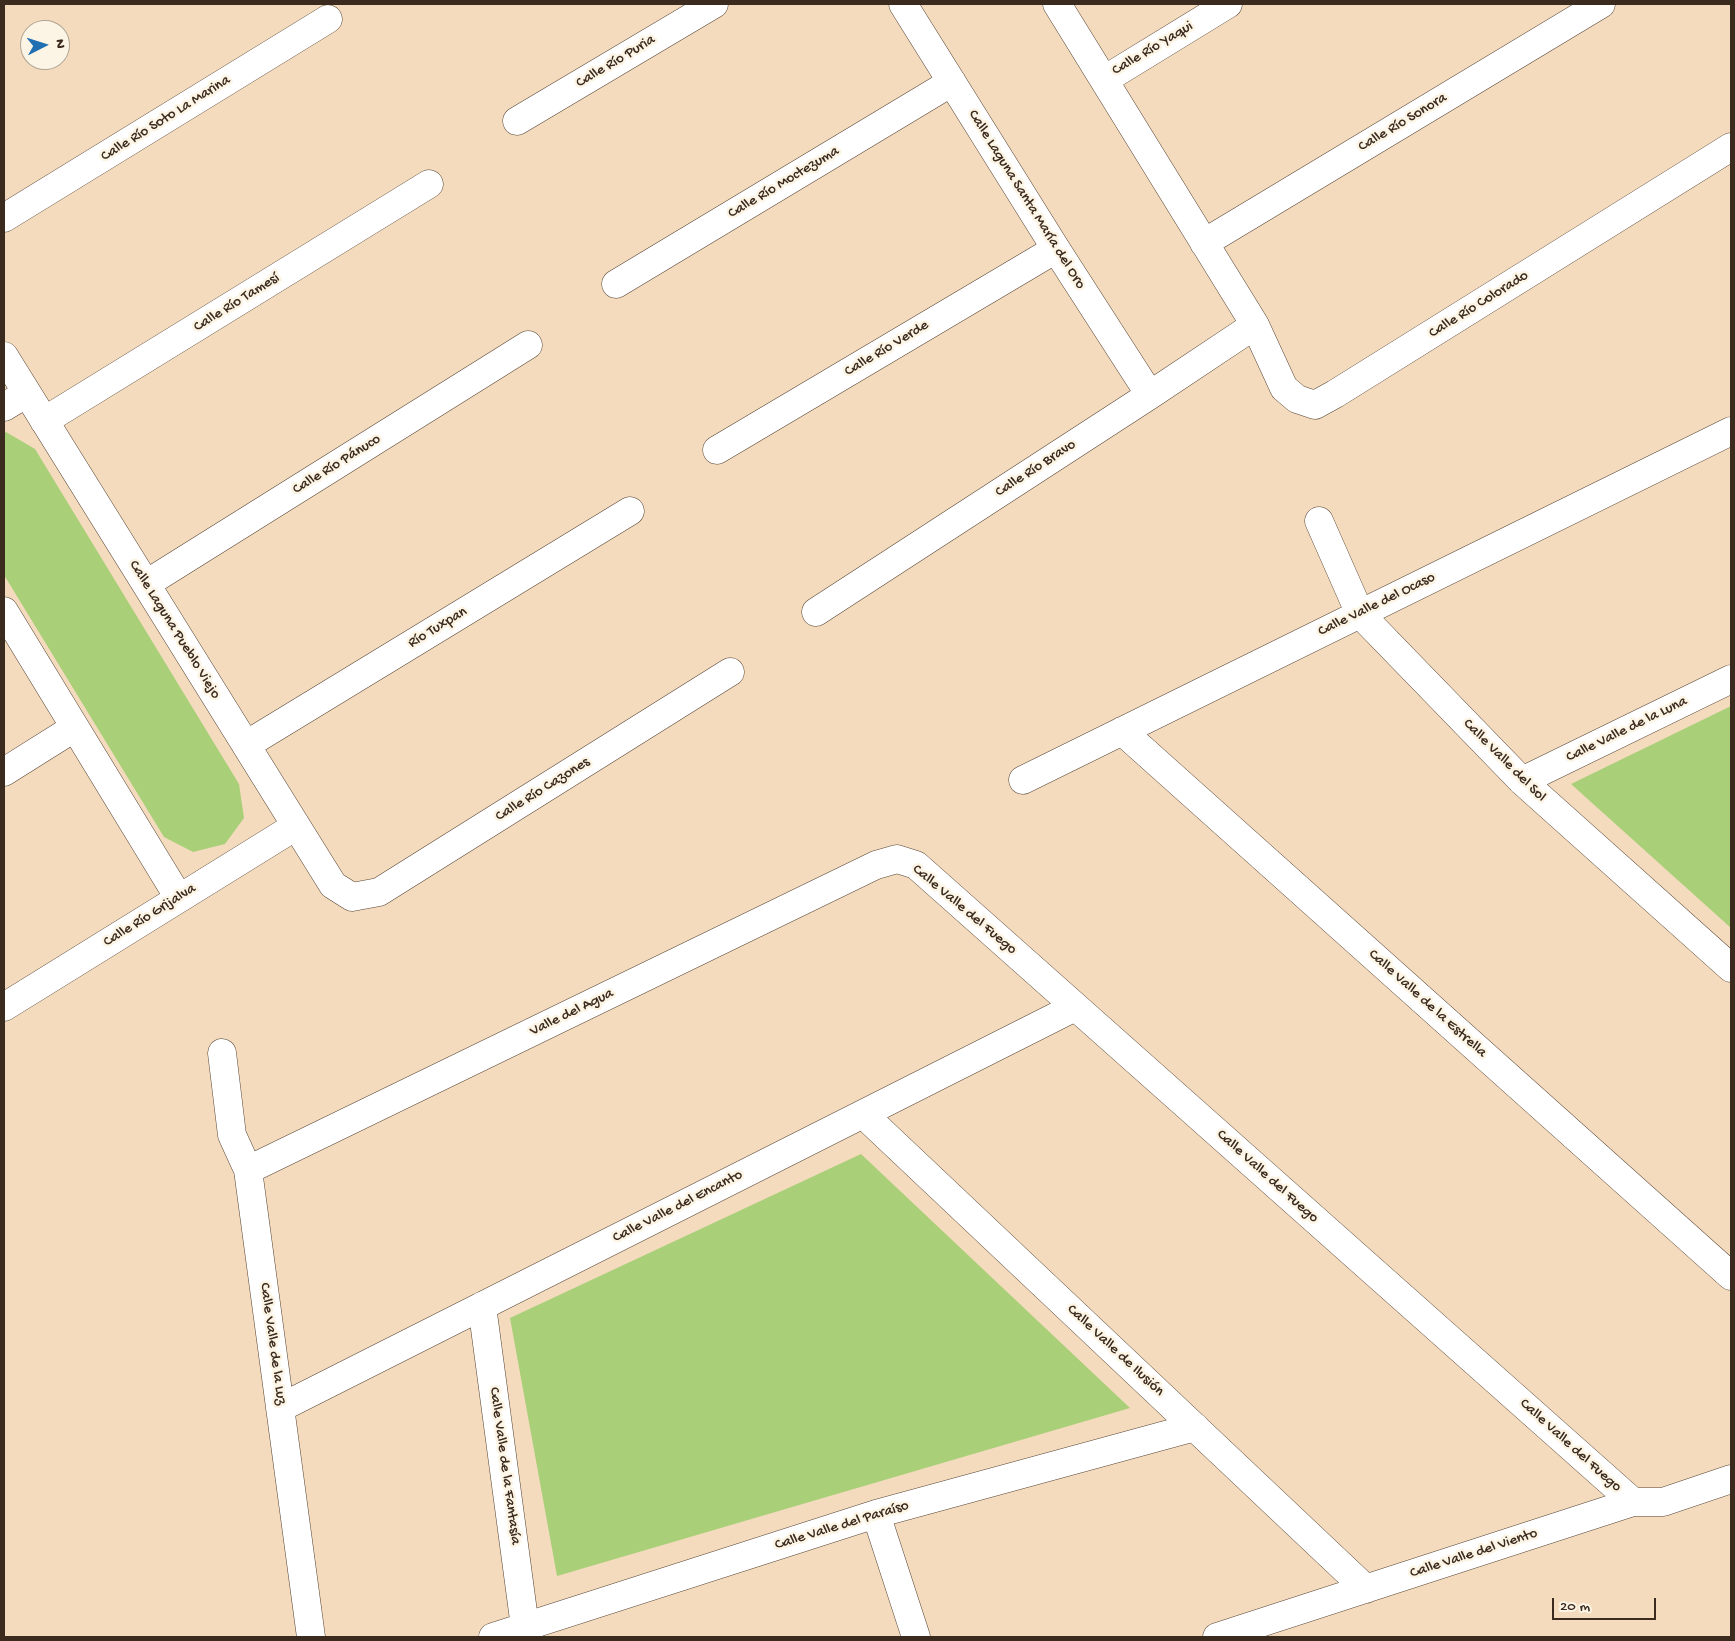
<!DOCTYPE html>
<html>
<head>
<meta charset="utf-8">
<style>
  body { margin:0 }
  #map { position:relative; width:1735px; height:1641px; overflow:hidden; background:#f4dbbd; font-family:"Gochi Hand",sans-serif }
  canvas { display:block }
  .frame { position:absolute; inset:0; border:5px solid #3b2a1e; pointer-events:none }
  .north { position:absolute; left:20px; top:20px; width:50px; height:50px; box-sizing:border-box; background:#fcf5e5; border:1px solid #afa495; border-radius:50%; rotate:85deg; font-size:14px; font-weight:700; line-height:20px; text-align:center; color:#3b2a1e }
  .north::after { content:''; display:block; margin:auto; width:18px; height:22px; background:#1f6fb2; clip-path:polygon(50% 0,100% 100%,50% 72%,0 100%) }
  .scale { position:absolute; left:1552px; top:1598px; width:104px; height:22px; box-sizing:border-box; border:2px solid #3b2a1e; border-top:0; padding-left:6px; font-size:15px; line-height:18px; white-space:nowrap; color:#3b2a1e; -webkit-text-stroke:4px #fcf5e5; paint-order:stroke }
</style>
</head>
<body>
<div id="map">
<canvas width="1735" height="1641"></canvas>
<div class="frame"></div>
<div class="north">N</div>
<div class="scale">20 m</div>
</div>
<script>
const c = document.querySelector('canvas').getContext('2d');
c.lineJoin = 'round';
function paint(path, color) {
  c.fillStyle = color;
  c.fill(path, 'evenodd');
}
function poly(rows) {
  const path = new Path2D();
  for (const r of rows) {
    path.moveTo(r[0], r[1]);
    for (let i = 2; i < r.length; i += 2) path.lineTo(r[i], r[i + 1]);
  }
  return path;
}
function stroke(path, color, width, dash) {
  c.strokeStyle = color;
  c.lineWidth = width;
  c.lineCap = dash ? 'butt' : 'round';
  c.setLineDash(dash || []);
  c.stroke(path);
}
function label(font, color, halo, rows, align = 'center') {
  c.font = font + ' "Gochi Hand",sans-serif';
  c.lineWidth = 5;
  c.setLineDash([]);
  c.textBaseline = 'middle';
  c.strokeStyle = halo;
  c.fillStyle = color;
  for (const [text, x, y, turn = 0] of rows) {
    c.save();
    c.translate(x, y);
    c.rotate((+turn || 0) * Math.PI / 180);
    c.textAlign = isNaN(turn) ? turn : align;
    if (halo) c.strokeText(text, 0, 0);
    c.fillText(text, 0, 0);
    c.restore();
  }
}
paint(poly([
  [6,432,35,449,239,784,244,818,225,844,193,852,164,837,4,575,4,433],
  [1731,706,1731,928,1571,784],
  [861,1154,1130,1408,557,1576,510,1318]
]), '#a9cf79');
const minor = poly([
  [903,4,1056,249,1150,395],
  [1057,4,1255,325,1284,388,1297,399,1315,405,1335,394,1731,147],
  [1104,80,1228,4],
  [517,121,714,4],
  [4,218,328,19],
  [1204,243,1601,4],
  [616,284,952,82],
  [4,356,333,885,352,897,379,892,730,672],
  [4,407,27,393],
  [44,421,429,184],
  [717,450,1056,249],
  [1319,521,1360,614,1522,781,1731,968],
  [146,584,528,345],
  [4,611,179,898],
  [816,612,1150,395,1255,325],
  [1122,731,1731,1276],
  [246,745,630,511],
  [4,772,74,728],
  [1023,780,1731,431],
  [1522,781,1731,679],
  [4,1007,296,826],
  [222,1053,232,1135,248,1170,311,1637],
  [863,1114,1366,1589],
  [248,1170,876,865,897,859,916,865,1633,1502],
  [482,1306,525,1627],
  [280,1408,1075,1007],
  [876,1514,916,1637],
  [493,1637,876,1514,1195,1427],
  [1217,1637,1633,1502,1663,1502,1731,1479]
]);
stroke(minor, '#574536', 29);
stroke(minor, '#fff', 28);
label('15px', '#3b2a1e', '#fcf5e5', [
  ["Calle Río Yaqui",1153,49,-31],
  ["Calle Río Puria",616,62,-31],
  ["Calle Río Soto La Marina",166,119,-32],
  ["Calle Río Sonora",1403,123,-31],
  ["Calle Río Moctezuma",784,183,-31],
  ["Calle Laguna Santa María del Oro",1026,200,58],
  ["Calle Río Tamesí",237,303,-32],
  ["Calle Río Colorado",1479,305,-32],
  ["Calle Río Verde",887,349,-31],
  ["Calle Río Pánuco",337,465,-32],
  ["Calle Río Bravo",1036,469,-33],
  ["Calle Valle del Ocaso",1377,605,-26],
  ["Río Tuxpan",438,628,-31],
  ["Calle Laguna Pueblo Viejo",174,630,58],
  ["Calle Valle de la Luna",1627,730,-26],
  ["Calle Valle del Sol",1504,761,45],
  ["Calle Río Cazones",543,790,-32],
  ["Calle Valle del Fuego",964,910,40],
  ["Calle Río Grijalva",150,916,-32],
  ["Calle Valle de la Estrella",1427,1004,42],
  ["Valle del Agua",572,1013,-26],
  ["Calle Valle del Fuego",1267,1177,42],
  ["Calle Valle del Encanto",678,1207,-27],
  ["Calle Valle de la Luz",272,1344,82],
  ["Calle Valle de Ilusión",1115,1351,43],
  ["Calle Valle del Fuego",1570,1446,42],
  ["Calle Valle de la Fantasía",504,1466,82],
  ["Calle Valle del Paraíso",842,1526,-17],
  ["Calle Valle del Viento",1474,1554,-18]
]);
</script>
</body>
</html>
